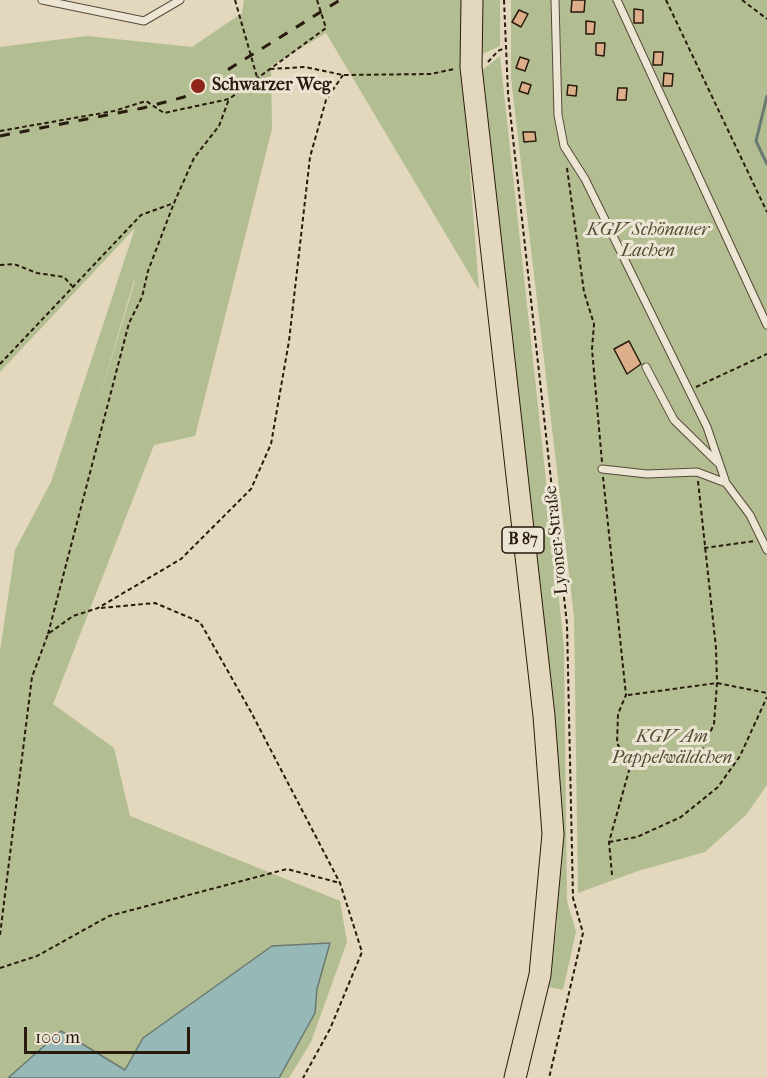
<!DOCTYPE html>
<html>
<head>
<meta charset="utf-8">
<style>
  body { margin:0 }
  #map { position:relative; width:767px; height:1078px; overflow:hidden; background:#e3d7bd; font-family:"IM FELL French Canon",serif }
  canvas { display:block }
  .scale { position:absolute; left:24px; top:1027px; width:166px; height:27px; box-sizing:border-box; border:3px solid #281a0c; border-top:0; padding-left:8px; font-size:18px; line-height:21px; white-space:nowrap; color:#281a0c; -webkit-text-stroke:4px #ede5d4; paint-order:stroke }
</style>
</head>
<body>
<div id="map">
<canvas width="767" height="1078"></canvas>
<div class="scale">100 m</div>
</div>
<script>
const c = document.querySelector('canvas').getContext('2d');
c.lineJoin = 'round';
function paint(path, color) {
  c.fillStyle = color;
  c.fill(path, 'evenodd');
}
function poly(rows) {
  const path = new Path2D();
  for (const r of rows) {
    path.moveTo(r[0], r[1]);
    for (let i = 2; i < r.length; i += 2) path.lineTo(r[i], r[i + 1]);
  }
  return path;
}
function stroke(path, color, width, dash) {
  c.strokeStyle = color;
  c.lineWidth = width;
  c.lineCap = dash ? 'butt' : 'round';
  c.setLineDash(dash || []);
  c.stroke(path);
}
function label(font, color, halo, rows, align = 'center') {
  c.font = font + ' "IM FELL French Canon",serif';
  c.lineWidth = 6;
  c.setLineDash([]);
  c.textBaseline = 'middle';
  c.strokeStyle = halo;
  c.fillStyle = color;
  for (const [text, x, y, turn = 0] of rows) {
    c.save();
    c.translate(x, y);
    c.rotate((+turn || 0) * Math.PI / 180);
    c.textAlign = isNaN(turn) ? turn : align;
    if (halo) c.strokeText(text, 0, 0);
    c.fillText(text, 0, 0);
    c.restore();
  }
}
paint(poly([
  [244,0,464,0,460,41,479,290,326,33,271,66,272,129,195,436,154,445,53,704,114,748,130,816,340,901,347,942,311,1042,289,1078,279,1078,315,1013,317,989,329,943,143,1038,125,1070,61,1031,8,1078,0,1078,0,651,15,550,51,482,135,228,0,372,0,47,87,36,192,47,242,13],
  [134,281,135,281,97,406,122,321],
  [479,0,500,0,500,46,483,54],
  [511,0,767,0,767,785,746,815,705,852,638,871,578,893,574,616,511,78],
  [500,56,564,646,567,901,576,932,563,990,549,987,557,923,559,869,480,72]
]), '#b2be92');
const water = poly([
  [330,943,317,989,315,1013,279,1078,8,1078,61,1031,125,1070,143,1038,272,946,330,943]
]);
paint(water, '#96b8b6');
stroke(water, '#6a7972', 1.5);
stroke(poly([
  [767,96,756,141,767,164]
]), '#6a7972', 3);
const building = poly([
  [572,0,585,0,584,12,571,12,572,0],
  [634,9,643,10,643,23,634,23,634,9],
  [519,10,528,14,521,27,512,22,519,10],
  [586,21,595,22,594,34,586,34,586,21],
  [596,43,605,43,604,56,596,55,596,43],
  [654,52,663,52,662,65,653,65,654,52],
  [520,57,529,60,525,71,516,68,520,57],
  [664,73,673,74,672,86,663,86,664,73],
  [522,82,531,85,528,94,519,91,522,82],
  [568,85,577,86,576,96,567,95,568,85],
  [618,88,627,88,626,100,617,100,618,88],
  [523,132,535,132,536,141,524,142,523,132],
  [629,341,641,364,627,374,614,349,629,341]
]);
paint(building, '#ddae8a');
stroke(building, '#281a0c', 1.5);
const lane = poly([
  [42,0,144,21,180,0],
  [555,0,558,115,564,146,585,179,707,427,726,483,750,515,767,550],
  [617,0,767,325],
  [646,367,674,420,717,462],
  [602,469,647,474,697,472,726,483]
]);
const primary = poly([
  [472,0,471,67,544,716,553,834,540,975,515,1078]
]);
stroke(lane, '#574938', 9);
stroke(primary, '#281a0c', 23);
stroke(poly([
  [235,0,257,77],
  [504,0,508,93,567,624,573,898,583,933,549,1078],
  [666,0,767,212],
  [742,0,767,19],
  [488,62,498,51,505,48],
  [270,69,305,67,343,75,431,74,454,69],
  [0,131,114,111,146,101,164,113,229,99,326,28,317,0],
  [567,168,584,292,594,324,592,349,602,462],
  [0,265,14,264,37,273,64,277,72,286],
  [0,364,141,215,174,203,194,158,219,126,229,99],
  [696,387,767,354],
  [603,477,626,695,618,714,617,743,630,767,703,748,714,724,717,683,716,648,698,481],
  [704,548,755,541],
  [101,608,155,603,200,622,251,712,340,883,362,952,330,1029,303,1078],
  [48,634,129,323,142,297,148,271,174,203],
  [628,695,717,683,767,693],
  [609,842,637,837,681,817,718,787,740,756,767,697],
  [612,875,609,842,630,767],
  [0,935,32,677,48,634,73,616,98,608,181,559,251,489,271,444,289,341,310,157,326,100,343,75],
  [0,968,37,956,109,916,287,869,340,883]
]), '#281a0c', 2, [4.5, 3]);
stroke(lane, '#ede5d4', 7);
stroke(primary, '#e3d7bd', 21);
stroke(poly([
  [0,136,143,108,184,97,340,0]
]), '#281a0c', 3, [10, 10]);
for (const [x, y, r, color] of [
  [198,86,8,"#8f2418"]
]) {
  const dot = new Path2D();
  dot.arc(x, y, r, 0, 2 * Math.PI);
  c.fillStyle = color;
  c.fill(dot);
  stroke(dot, '#ede5d4', 2);
}
for (const [x, y, w] of [
  [523,540,42]
]) {
  const box = new Path2D();
  box.roundRect(x - w / 2, y - 13, w, 26, 4.5);
  c.fillStyle = '#ede5d4';
  c.fill(box);
  stroke(box, '#281a0c', 1.5);
}
label('bold 16px', '#281a0c', null, [
  ["B 87",523,540]
]);
label('bold 18px', '#281a0c', '#ede5d4', [
  ["Schwarzer Weg",212,86]
], 'left');
label('italic 18px', '#514b34', '#ede5d4', [
  ["KGV Schönauer",648,231],
  ["Lachen",648,252],
  ["KGV Am",672,738],
  ["Pappelwäldchen",672,759]
]);
label('18px', '#281a0c', '#ede5d4', [
  ["Lyoner Straße",557,540,-96]
]);
</script>
</body>
</html>
